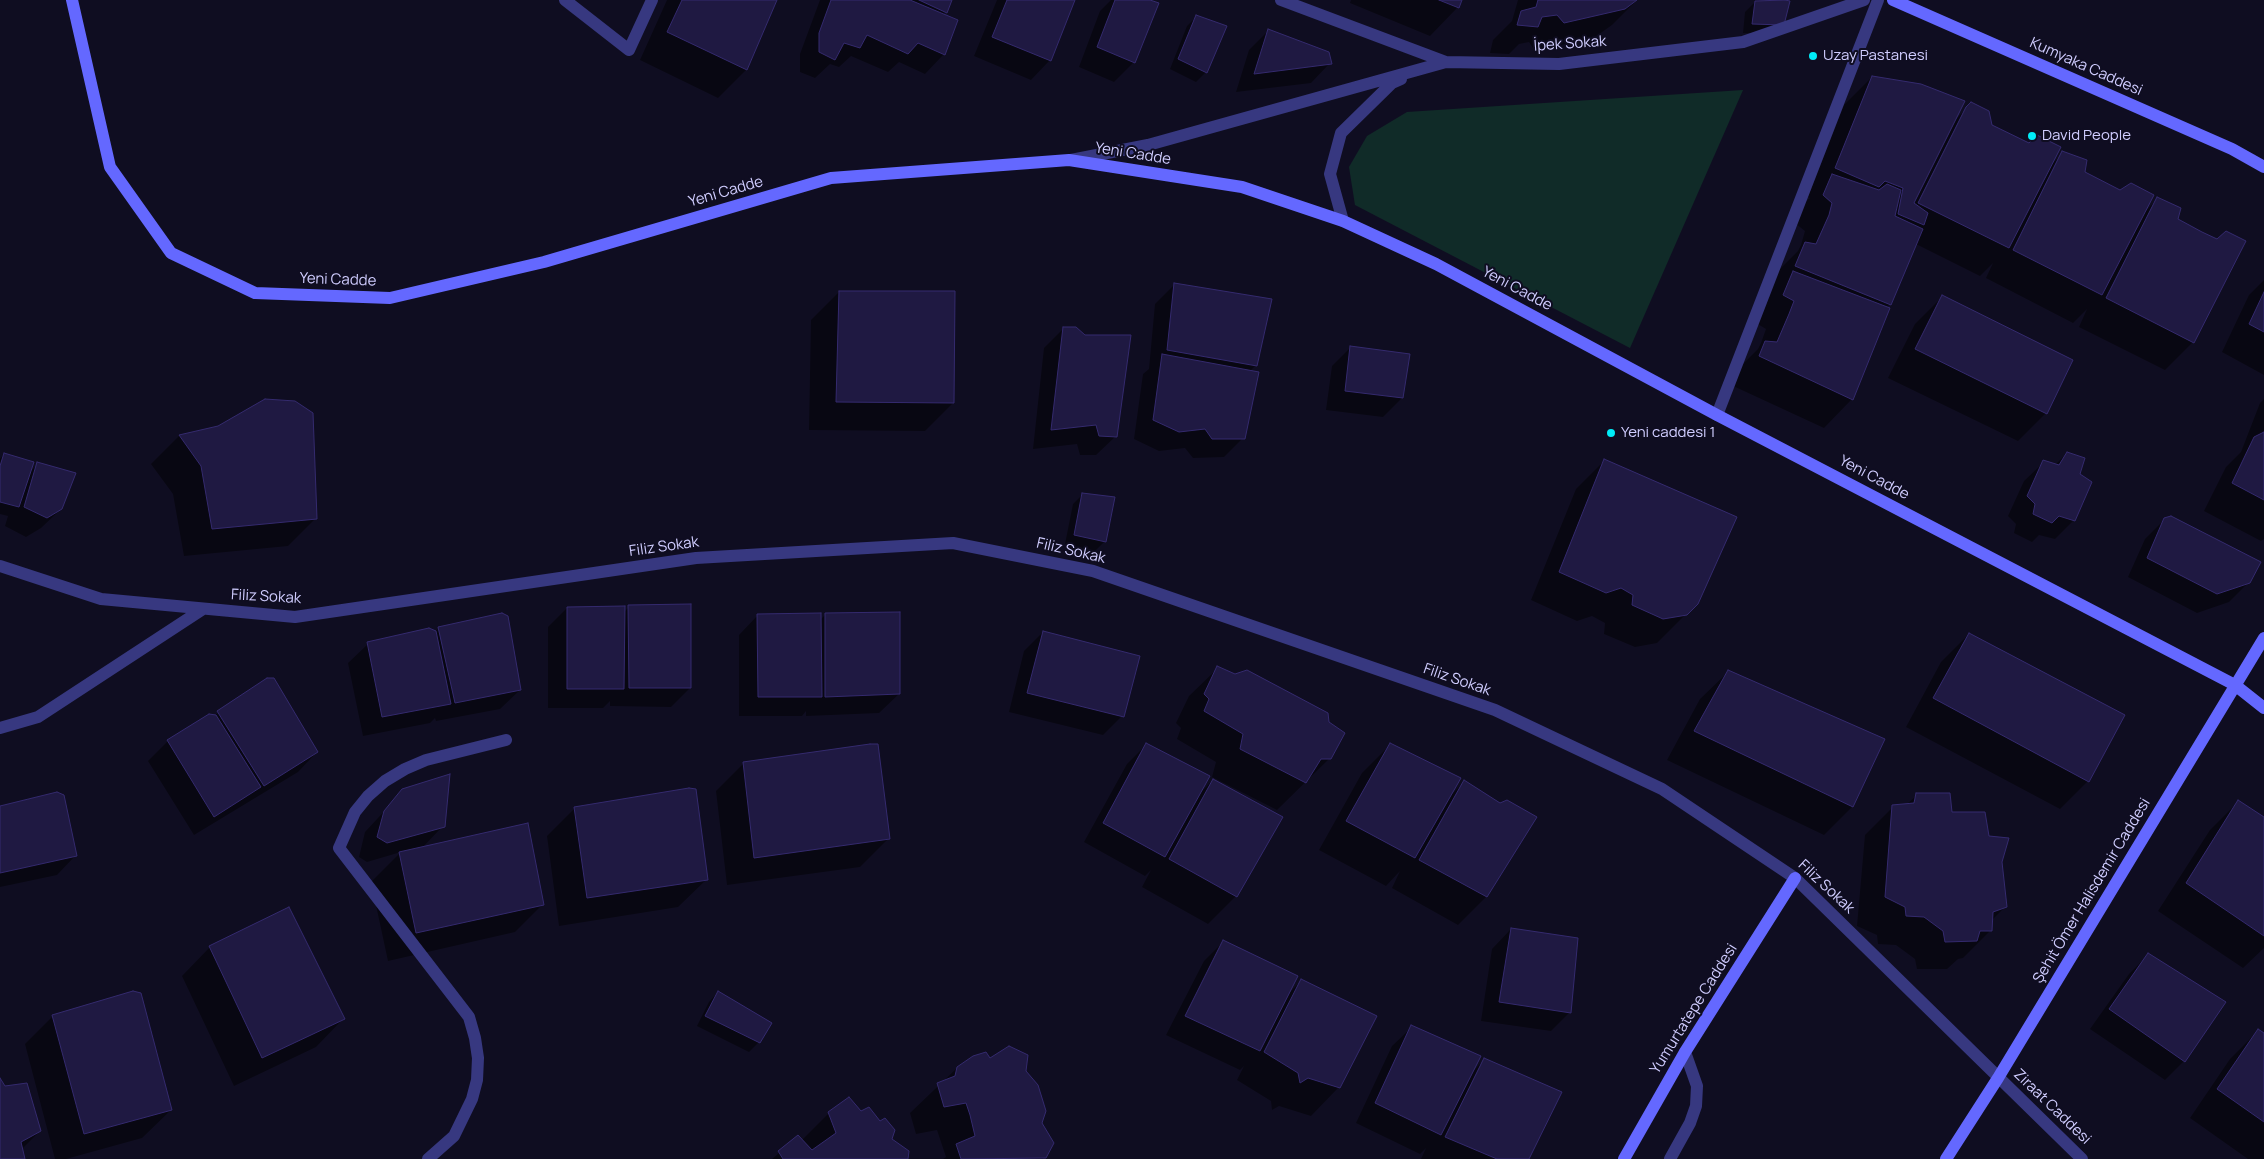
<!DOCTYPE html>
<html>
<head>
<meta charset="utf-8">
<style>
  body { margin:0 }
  canvas { display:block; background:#0f0d21 }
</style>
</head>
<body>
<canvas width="2264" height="1159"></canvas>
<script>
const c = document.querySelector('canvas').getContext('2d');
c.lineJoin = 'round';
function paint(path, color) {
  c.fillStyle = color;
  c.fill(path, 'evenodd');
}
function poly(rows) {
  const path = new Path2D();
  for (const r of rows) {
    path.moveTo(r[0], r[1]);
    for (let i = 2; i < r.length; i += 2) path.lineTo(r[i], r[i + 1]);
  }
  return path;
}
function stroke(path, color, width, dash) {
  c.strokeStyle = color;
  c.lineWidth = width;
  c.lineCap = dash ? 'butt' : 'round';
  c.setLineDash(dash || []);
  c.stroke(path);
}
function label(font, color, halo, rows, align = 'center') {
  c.font = font + ' Manrope,sans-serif';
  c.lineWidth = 4;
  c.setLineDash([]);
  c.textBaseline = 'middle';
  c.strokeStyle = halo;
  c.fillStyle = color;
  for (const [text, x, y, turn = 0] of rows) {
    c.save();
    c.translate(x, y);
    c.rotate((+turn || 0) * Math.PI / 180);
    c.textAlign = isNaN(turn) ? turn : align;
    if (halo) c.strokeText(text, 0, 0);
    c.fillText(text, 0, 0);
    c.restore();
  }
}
paint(poly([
  [1743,90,1630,348,1355,205,1349,167,1367,136,1407,112]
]), '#102b28');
paint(poly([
  [667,0,775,0,746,70,718,98,640,60],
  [820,0,951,0,943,15,944,54,925,74,899,62,888,72,851,56,839,67,830,64,815,78,800,72,800,54],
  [997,0,1073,0,1050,60,1031,80,974,56],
  [1111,0,1146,0,1134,62,1114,82,1079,67,1100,11],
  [1351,0,1461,0,1458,7,1430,36,1350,3],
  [1518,0,1637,0,1612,25,1595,37,1535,51,1529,42,1519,44,1509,54,1490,53,1493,40,1512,21],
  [1765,0,1789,2,1774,34,1743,33,1745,12,1755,2],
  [1196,17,1206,72,1196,82,1170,69,1187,26],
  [1268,31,1330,63,1311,83,1236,92,1249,50],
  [1872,77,1954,121,1971,104,1990,125,2052,164,2063,153,2084,173,2145,212,2157,199,2177,220,2193,342,2165,370,2079,327,2087,309,2073,323,1986,278,1993,263,1980,276,1916,244,1890,304,1886,308,1852,399,1824,428,1731,385,1737,370,1758,349,1761,343,1766,329,1756,323,1765,301,1770,296,1768,295,1777,272,1798,251,1801,245,1805,231,1796,224,1804,203,1810,198,1808,197,1844,105],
  [2264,280,2264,375,2222,352,2249,295],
  [1175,284,1256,365,1250,371,1243,438,1224,457,1193,458,1185,448,1159,451,1134,439,1143,374,1149,369,1155,304],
  [839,292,953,403,925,431,809,430,811,320],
  [1943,296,2046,413,2018,441,1888,378,1915,324],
  [1064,328,1116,436,1096,455,1080,455,1077,444,1033,449,1044,348],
  [1351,347,1402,398,1383,417,1326,410,1332,366],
  [2264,399,2264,539,2261,541,2204,511,2226,467,2241,452,2260,403],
  [219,427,316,518,288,546,184,556,173,494,151,464,179,436],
  [2067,453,2079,475,2074,520,2055,539,2039,535,2032,542,2014,533,2016,524,2008,516,2024,481,2044,462,2055,465],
  [4,454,29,473,38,464,61,509,41,528,26,537,5,526,8,516,0,514,0,459],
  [1604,461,1697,603,1657,643,1635,647,1604,634,1605,623,1592,616,1577,621,1531,600,1576,489],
  [1083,494,1105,541,1095,551,1065,544,1073,504],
  [2165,519,2249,582,2229,602,2197,613,2128,577,2145,539],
  [629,607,690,688,671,707,610,706,610,701,603,708,548,708,548,627,567,608,624,612],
  [758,615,820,620,825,615,899,694,879,713,806,716,806,711,802,716,739,716,739,635],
  [439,628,520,690,500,709,436,721,435,718,430,723,363,736,348,663,368,644,435,632],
  [1043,632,1122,716,1103,735,1009,712,1024,651],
  [1969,634,2088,781,2060,809,1906,727,1941,662],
  [1218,668,1234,676,1330,758,1277,810,1212,777,1216,762,1177,739,1181,728,1176,723,1189,696],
  [1729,671,1852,807,1824,835,1667,760,1700,699],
  [268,679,317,752,298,772,194,835,148,761,168,741,209,715,214,716],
  [1146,745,1200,793,1213,780,1236,896,1208,924,1142,887,1151,870,1145,876,1084,842,1127,764],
  [1390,745,1451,795,1464,782,1500,805,1536,817,1486,897,1458,925,1392,888,1400,871,1386,886,1319,850,1362,773],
  [744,763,888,839,860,867,727,885,716,791],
  [403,791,443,826,421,849,543,904,515,932,388,961,371,882,401,852,367,862,359,857,365,832],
  [1917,795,1951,813,1987,837,2001,862,2005,907,1991,921,1991,930,1963,958,1958,959,1947,969,1917,969,1915,959,1896,945,1878,944,1877,935,1857,926,1865,835,1893,807,1906,805],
  [2238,802,2264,819,2264,948,2243,968,2158,911,2210,830],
  [0,808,76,855,57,875,0,887],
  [575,808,707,879,678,907,559,926,547,836],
  [1511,929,1570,1012,1551,1031,1481,1021,1492,949],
  [1224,941,1288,994,1302,980,1339,1087,1311,1116,1279,1106,1272,1110,1271,1101,1237,1080,1244,1066,1240,1070,1166,1035,1204,961],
  [210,947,344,1018,316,1047,234,1086,182,976],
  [2148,955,2184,1061,2165,1080,2090,1029,2129,974],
  [718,992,759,1042,749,1052,697,1026,709,1002],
  [53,1016,171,1110,142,1138,66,1159,55,1159,25,1044],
  [1412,1027,1472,1072,1484,1060,1528,1159,1421,1159,1426,1148,1420,1154,1356,1123,1392,1046],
  [2258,1031,2264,1035,2264,1159,2248,1159,2190,1118,2230,1059],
  [990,1060,1025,1071,1041,1123,1043,1159,943,1159,946,1157,937,1130,916,1134,910,1113,957,1068],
  [0,1080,40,1131,21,1150,23,1159,0,1159],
  [860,1112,880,1122,906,1159,772,1159,798,1137,801,1141,829,1113]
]), '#0007');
const building = poly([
  [682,0,777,0,747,70,667,32,682,0],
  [831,0,910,0,958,20,945,55,918,43,908,54,867,35,860,48,844,43,835,60,819,52,819,33,831,0],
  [919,0,952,0,947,13,919,0],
  [1007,0,1075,0,1051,61,992,37,1007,0],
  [1115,0,1150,0,1159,3,1135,63,1097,47,1115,0],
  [1439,0,1462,0,1459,8,1439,0],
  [1538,0,1637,0,1625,9,1564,23,1557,15,1542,17,1538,27,1517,25,1521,11,1536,7,1538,0],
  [1785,0,1790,1,1784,25,1752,24,1755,1,1785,0],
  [1196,15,1227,26,1207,73,1178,59,1196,15],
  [1268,29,1329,52,1332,64,1254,74,1268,29],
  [1872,76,1921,84,1965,101,1914,203,1928,213,1924,225,1898,214,1903,188,1885,181,1879,187,1835,168,1872,76],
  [1971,102,1989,111,1992,125,2029,143,2037,135,2061,147,2009,248,1918,203,1966,107,1971,102],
  [2062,151,2087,160,2085,172,2120,190,2131,183,2154,195,2102,295,2013,250,2062,151],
  [1832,174,1879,190,1887,184,1901,190,1895,216,1923,229,1891,305,1795,266,1805,242,1816,244,1829,215,1832,203,1823,195,1832,174],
  [2157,197,2181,208,2178,219,2202,232,2217,239,2226,231,2246,241,2194,343,2106,298,2157,197],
  [1793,271,1890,308,1853,400,1759,356,1765,341,1777,342,1789,314,1794,301,1783,295,1793,271],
  [1174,283,1272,299,1257,366,1167,350,1174,283],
  [839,291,955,291,954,403,836,402,839,291],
  [2264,292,2264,332,2249,324,2264,292],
  [1942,295,2073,360,2047,414,1915,349,1942,295],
  [1063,327,1076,327,1085,335,1131,335,1117,437,1099,436,1096,425,1051,430,1063,327],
  [1350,346,1410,354,1403,398,1345,391,1350,346],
  [1162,354,1259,372,1245,439,1212,439,1205,429,1179,432,1153,420,1162,354],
  [265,399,295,401,313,413,317,519,212,529,201,466,179,435,218,426,265,399],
  [2264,432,2264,500,2232,483,2254,437,2264,432],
  [2067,452,2085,458,2080,474,2092,482,2075,521,2059,516,2052,523,2033,514,2035,504,2027,496,2043,460,2059,465,2067,452],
  [4,453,34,462,19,507,0,502,0,466,4,453],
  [1604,459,1737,517,1698,604,1687,615,1663,619,1632,605,1633,595,1621,588,1606,593,1559,572,1604,459],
  [37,462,76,473,62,509,47,518,24,507,37,462],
  [1082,493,1115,497,1106,542,1074,535,1082,493],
  [2171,516,2261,562,2250,583,2217,594,2147,558,2164,518,2171,516],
  [691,604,691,688,629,688,628,605,691,604],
  [625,606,624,689,567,689,567,607,625,606],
  [900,612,900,694,825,697,825,613,900,612],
  [502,613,508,616,521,690,455,703,438,627,502,613],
  [821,613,822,697,758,697,757,614,821,613],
  [429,628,436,631,451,704,382,717,367,642,429,628],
  [1043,631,1140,656,1124,717,1027,693,1043,631],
  [1969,633,2125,715,2089,782,1933,698,1969,633],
  [1217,666,1235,674,1247,670,1328,713,1329,722,1345,733,1331,759,1321,759,1306,783,1240,749,1243,734,1204,711,1209,699,1204,694,1217,666],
  [1728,670,1885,739,1853,807,1694,731,1728,670],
  [267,678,274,678,318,752,264,786,217,711,267,678],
  [209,714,216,715,261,787,214,817,167,740,209,714],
  [1146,743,1210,776,1165,857,1103,823,1146,743],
  [1390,743,1461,778,1415,858,1346,821,1390,743],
  [870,744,878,744,890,839,754,858,743,762,870,744],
  [450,774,445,827,387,843,377,837,384,811,402,789,450,774],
  [1213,779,1283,817,1237,897,1169,859,1213,779],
  [1464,780,1500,803,1507,800,1537,817,1487,897,1419,860,1464,780],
  [689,788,696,789,708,880,587,898,574,807,689,788],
  [57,792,64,795,77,856,0,873,0,806,57,792],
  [1916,793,1950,793,1952,812,1985,812,1989,836,2009,838,2002,862,2007,907,1993,912,1992,931,1980,931,1977,941,1945,942,1943,931,1924,917,1906,916,1905,907,1885,897,1892,805,1914,803,1916,793],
  [2238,800,2264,817,2264,936,2186,883,2238,800],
  [528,823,544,905,416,933,399,852,528,823],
  [289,907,345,1019,262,1058,209,946,289,907],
  [1511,928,1578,938,1571,1013,1499,1002,1511,928],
  [1223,940,1298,976,1260,1051,1185,1016,1223,940],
  [2148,953,2226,1002,2185,1062,2109,1009,2148,953],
  [1301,979,1377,1016,1340,1088,1308,1078,1300,1083,1298,1073,1264,1052,1301,979],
  [133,991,141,993,172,1110,84,1134,52,1015,133,991],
  [718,991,772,1023,760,1043,705,1016,718,991],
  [1411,1025,1481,1056,1441,1135,1375,1103,1411,1025],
  [2258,1029,2264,1033,2264,1122,2217,1089,2258,1029],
  [1009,1046,1028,1055,1026,1071,1038,1085,1046,1111,1042,1123,1054,1143,1046,1158,961,1159,956,1144,975,1136,970,1115,966,1103,944,1107,937,1083,955,1076,957,1067,973,1056,986,1052,990,1058,1009,1046],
  [1484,1058,1562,1092,1529,1159,1497,1159,1445,1137,1484,1058],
  [0,1078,5,1086,27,1083,41,1131,21,1142,25,1159,0,1159,0,1078],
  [849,1097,861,1111,869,1107,880,1121,885,1118,895,1130,892,1139,909,1151,908,1159,783,1159,778,1151,798,1135,812,1150,836,1133,828,1112,849,1097]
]);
paint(building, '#1f1942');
stroke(building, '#342a6e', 1);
stroke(poly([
  [428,1159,454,1136,472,1099,477,1080,478,1058,475,1038,469,1017,339,848,355,812,368,796,385,781,405,769,426,760,506,740]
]), '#373880', 12);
stroke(poly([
  [565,0,629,50,652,0],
  [1281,0,1446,62,1559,64,1743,42,1864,0],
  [1071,160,1148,145,1446,62],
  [1343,221,1330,174,1341,133,1392,83,1401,79],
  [1717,415,1878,0],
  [0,566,101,599,295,617,696,558,953,543,1093,571,1495,710,1662,789,1795,878,2082,1159],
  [0,728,38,717,203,609],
  [1670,1159,1690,1123,1696,1106,1697,1086,1685,1052]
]), '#373880', 12);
stroke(poly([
  [72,0,110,167,171,253,255,293,390,298,544,262,831,178,1069,160,1242,187,1343,221,1436,264,1717,415,2235,685,2264,708],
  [1893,0,2232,149,2264,167],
  [1624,1159,1685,1052,1795,878],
  [1946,1159,1998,1078,2264,638]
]), '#6468ff', 12);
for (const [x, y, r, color] of [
  [1813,56,5,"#00ecf8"],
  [2032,136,5,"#00ecf8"],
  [1611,433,5,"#00ecf8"]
]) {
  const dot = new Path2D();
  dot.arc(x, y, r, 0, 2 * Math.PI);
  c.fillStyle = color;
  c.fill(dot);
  stroke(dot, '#0f0d21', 2);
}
label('15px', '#d0cdff', '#0f0d21', [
  ["İpek Sokak",1570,44,-4],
  ["Kumyaka Caddesi",2086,67,24],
  ["Yeni Cadde",1133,154,9],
  ["Yeni Cadde",726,192,-16],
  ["Yeni Cadde",338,280,2],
  ["Yeni Cadde",1517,289,28],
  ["Yeni Cadde",1874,478,28],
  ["Filiz Sokak",664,547,-8],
  ["Filiz Sokak",1071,551,13],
  ["Filiz Sokak",266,597,3],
  ["Filiz Sokak",1457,680,19],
  ["Filiz Sokak",1826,887,43],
  ["Şehit Ömer Halisdemir Caddesi",2092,891,-59],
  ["Yumurtatepe Caddesi",1694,1009,-58],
  ["Ziraat Caddesi",2052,1107,44]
]);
label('15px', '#d0cdff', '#0f0d21', [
  ["Uzay Pastanesi",1823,56],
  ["David People",2042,136],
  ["Yeni caddesi 1",1621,433]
], 'left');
</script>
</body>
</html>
